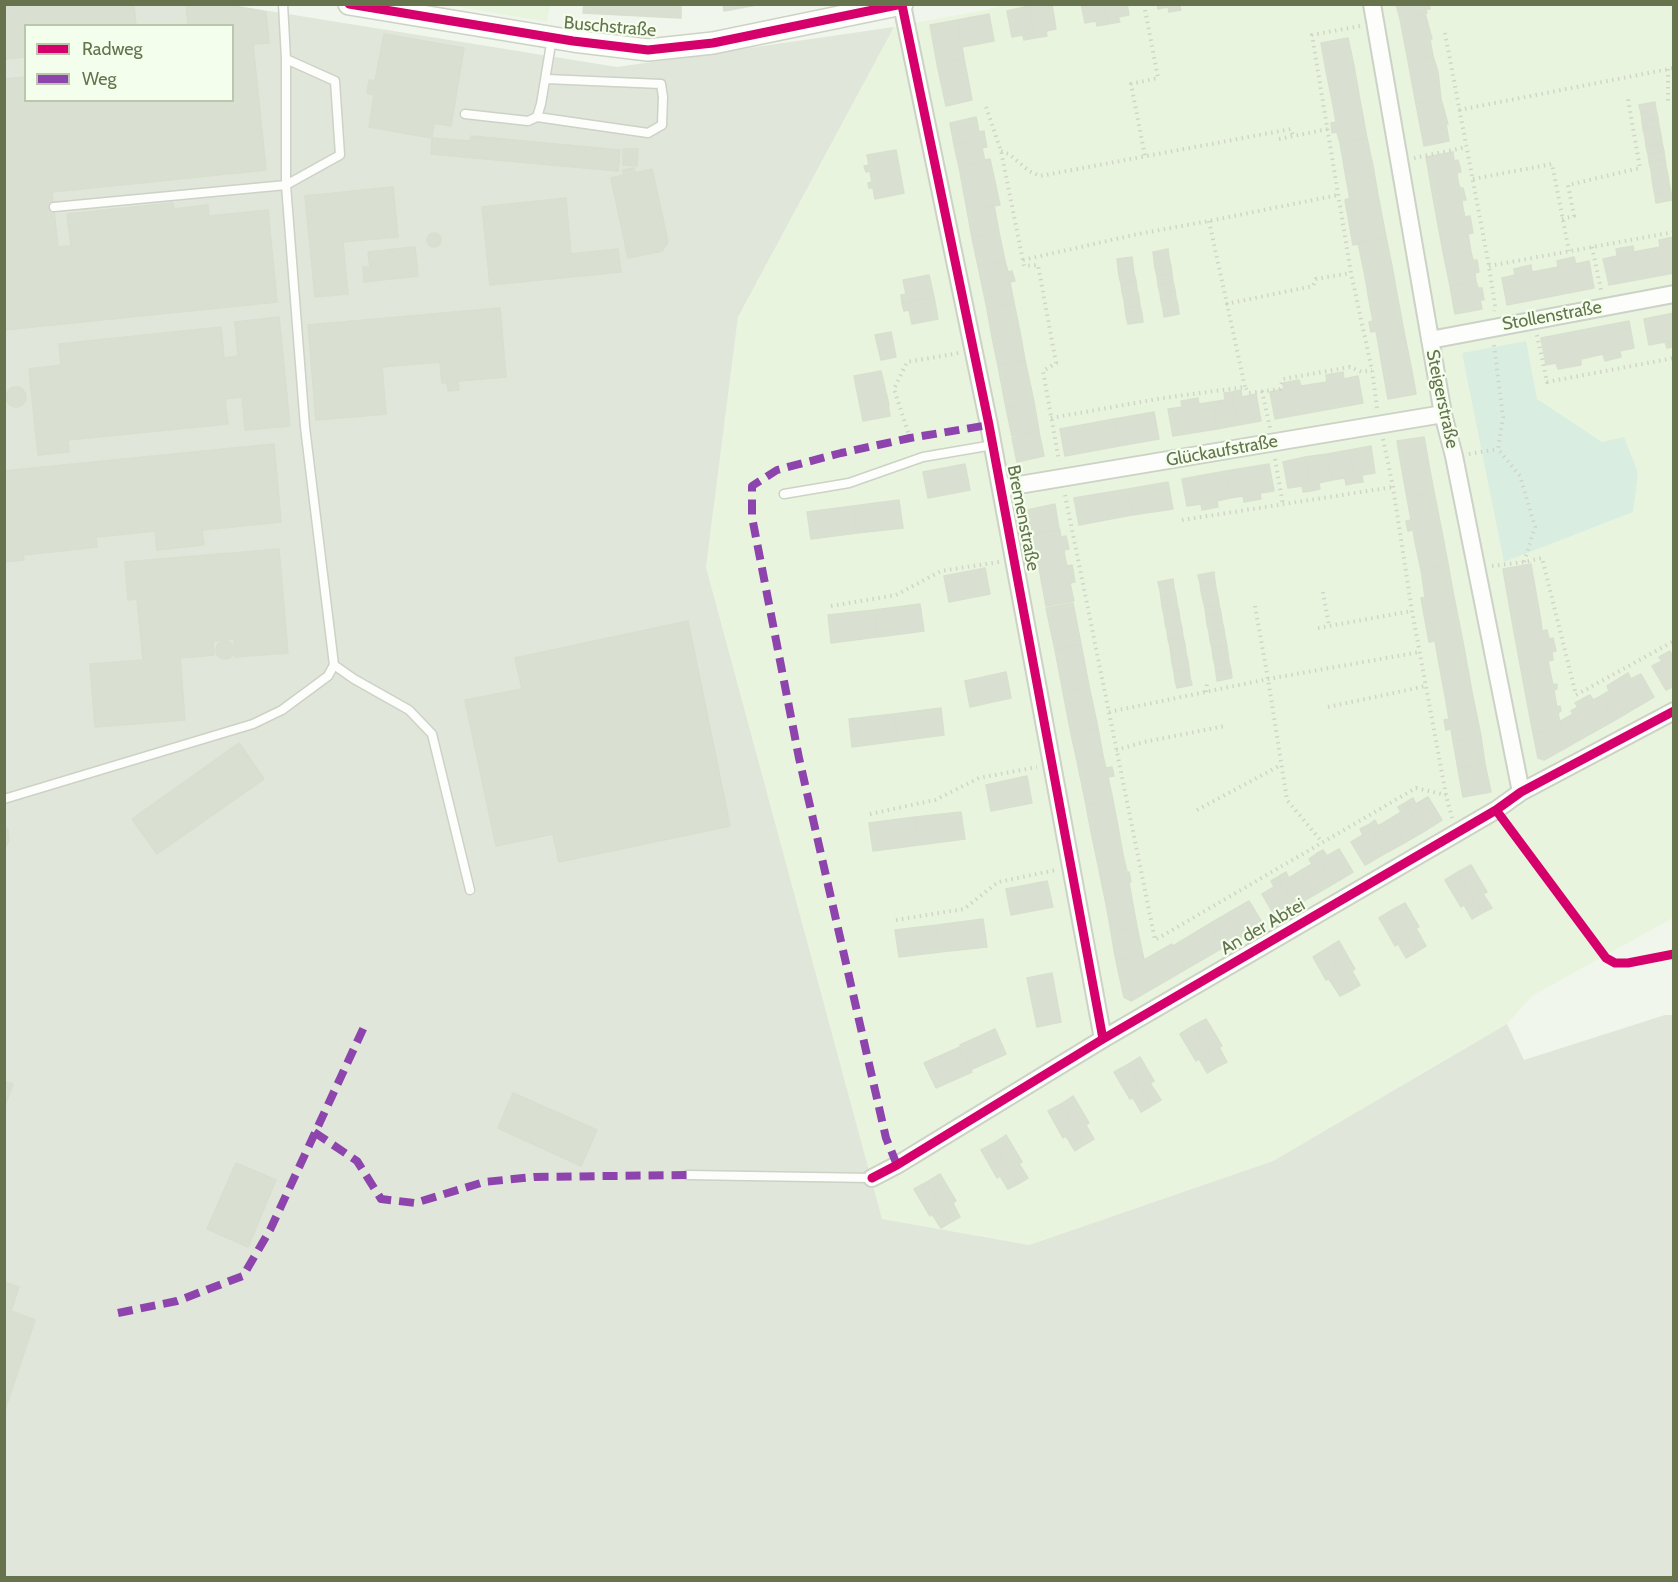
<!DOCTYPE html>
<html>
<head>
<meta charset="utf-8">
<style>
  body { margin:0 }
  #map { position:relative; width:1678px; height:1582px; overflow:hidden; background:#f0f6eb; font-family:Cabin,sans-serif }
  canvas { display:block }
  .frame { position:absolute; inset:0; border:6px solid #66734d; pointer-events:none }
  .legend { position:absolute; left:24px; top:24px; width:210px; height:78px; box-sizing:border-box; background:#f4feed; border:2px solid #bbc6ad; margin:0; padding:8px 10px; list-style:none; font-size:18px; color:#66734d }
  .legend li { display:flex; align-items:center; gap:12px; height:30px }
  .legend b { width:30px; border:2px solid #bbc6ad }
</style>
</head>
<body>
<div id="map">
<canvas width="1678" height="1582"></canvas>
<div class="frame"></div>
<ul class="legend">
<li><b style="height:8px;background:#d6006c"></b>Radweg</li>
<li><b style="height:8px;background:#8e44ad"></b>Weg</li>
</ul>
</div>
<script>
const c = document.querySelector('canvas').getContext('2d');
c.lineJoin = 'round';
function paint(path, color) {
  c.fillStyle = color;
  c.fill(path, 'evenodd');
}
function poly(rows) {
  const path = new Path2D();
  for (const r of rows) {
    if (r.length === 3) {
      path.moveTo(r[0] + r[2], r[1]);
      path.arc(r[0], r[1], r[2], 0, 2 * Math.PI);
      continue;
    }
    path.moveTo(r[0], r[1]);
    for (let i = 2; i < r.length; i += 2) path.lineTo(r[i], r[i + 1]);
  }
  return path;
}
function stroke(path, color, width, dash) {
  c.strokeStyle = color;
  c.lineWidth = width;
  c.lineCap = dash ? 'butt' : 'round';
  c.setLineDash(dash || []);
  c.stroke(path);
}
function label(font, color, halo, rows, align = 'center') {
  c.font = font + ' Cabin,sans-serif';
  c.lineWidth = 4.5;
  c.setLineDash([]);
  c.textBaseline = 'middle';
  c.strokeStyle = halo;
  c.fillStyle = color;
  for (const [text, x, y, turn = 0] of rows) {
    c.save();
    c.translate(x, y);
    c.rotate((+turn || 0) * Math.PI / 180);
    c.textAlign = isNaN(turn) ? turn : align;
    if (halo) c.strokeText(text, 0, 0);
    c.fillText(text, 0, 0);
    c.restore();
  }
}
paint(poly([
  [1015,4,1673,5,1673,918,1532,996,1507,1024,1273,1161,1029,1245,882,1220,706,567,738,317,894,27],
  [448,5,550,5,547,22]
]), '#e9f4df');
paint(poly([
  [5,5,232,5,617,67,894,27,738,317,706,567,882,1219,1029,1245,1273,1161,1507,1024,1524,1060,1665,1015,1673,1015,1673,1577,5,1578],
  [26,26,232,26,232,100,26,100]
]), '#e0e6d9');
paint(poly([
  [1526,341,1537,399,1602,442,1624,437,1638,473,1633,512,1504,562,1462,353]
]), '#d9eee1');
const building = poly([
  [4,4,134,4,136,26,26,26,26,57,4,59,4,4],
  [186,4,223,4,266,12,269,43,253,44,266,170,52,192,58,247,71,246,67,214,173,203,174,209,208,205,209,216,268,210,277,302,4,330,4,79,26,77,26,100,232,100,232,26,188,26,186,4],
  [584,4,681,4,681,18,583,13,584,4],
  [723,4,762,4,724,11,723,4],
  [1039,4,1052,4,1056,29,1046,31,1047,36,1035,38,1029,6,1039,4],
  [1081,4,1104,4,1108,24,1097,26,1096,21,1085,23,1081,4],
  [1104,4,1127,4,1129,15,1118,17,1120,22,1108,24,1104,4],
  [1157,4,1179,4,1181,10,1169,12,1168,7,1158,9,1157,4],
  [1396,4,1429,4,1430,9,1426,9,1427,13,1400,19,1396,4],
  [1029,6,1035,38,1024,40,1023,35,1012,37,1007,11,1029,6],
  [1425,13,1432,39,1430,40,1433,56,1408,61,1400,19,1425,13],
  [989,14,994,41,962,47,957,20,989,14],
  [957,20,964,58,937,64,930,25,957,20],
  [384,34,464,48,451,126,434,123,432,138,369,127,374,95,367,93,369,80,375,81,384,34],
  [1348,38,1354,66,1326,71,1321,43,1348,38],
  [1433,56,1438,72,1441,99,1416,104,1408,61,1433,56],
  [964,58,972,100,946,106,937,64,964,58],
  [1354,66,1359,95,1332,100,1326,71,1354,66],
  [1359,95,1367,138,1340,143,1337,132,1332,133,1331,123,1336,122,1332,100,1359,95],
  [1441,99,1448,124,1446,124,1449,141,1424,146,1416,104,1441,99],
  [1655,102,1656,110,1641,113,1639,105,1655,102],
  [1656,110,1658,118,1642,121,1641,113,1656,110],
  [976,117,979,132,984,131,985,138,954,145,950,123,976,117],
  [1658,118,1659,126,1643,129,1642,121,1658,118],
  [1659,126,1661,135,1645,137,1643,129,1659,126],
  [1661,135,1662,143,1646,146,1645,137,1661,135],
  [471,136,620,150,618,171,431,154,432,138,470,141,471,136],
  [985,138,987,147,982,148,985,162,959,167,954,145,985,138],
  [1367,138,1373,166,1345,172,1340,143,1367,138],
  [1662,143,1664,151,1648,154,1646,146,1662,143],
  [623,149,638,149,637,166,623,165,623,149],
  [896,150,900,171,871,177,870,171,866,172,864,166,869,165,867,155,896,150],
  [1664,151,1665,159,1649,162,1648,154,1664,151],
  [1453,152,1454,161,1458,160,1461,172,1457,173,1458,181,1431,186,1426,157,1453,152],
  [990,159,1000,205,967,210,959,167,985,162,985,160,990,159],
  [1665,159,1666,167,1651,170,1649,162,1665,159],
  [1373,166,1378,195,1350,200,1345,172,1373,166],
  [1666,167,1668,176,1652,178,1651,170,1666,167],
  [634,168,635,173,652,169,668,242,662,251,628,258,611,178,624,175,623,170,634,168],
  [900,171,904,193,875,199,873,188,869,188,868,183,872,182,871,177,900,171],
  [1668,176,1669,184,1653,186,1652,178,1668,176],
  [1458,181,1460,188,1463,188,1466,200,1462,200,1463,209,1436,214,1431,186,1458,181],
  [1669,184,1671,192,1655,195,1653,186,1669,184],
  [393,187,398,237,343,242,348,294,315,297,305,196,393,187],
  [1671,192,1672,200,1656,203,1655,195,1671,192],
  [1378,195,1386,237,1358,243,1359,244,1353,245,1345,200,1350,198,1350,200,1378,195],
  [566,198,571,254,618,249,621,272,490,285,482,207,566,198],
  [994,205,999,232,972,238,967,210,994,205],
  [1463,209,1465,217,1470,216,1473,233,1468,234,1471,252,1444,257,1436,214,1463,209],
  [999,232,1005,261,978,266,972,238,999,232],
  [434,240,7],
  [1386,237,1392,266,1364,271,1358,243,1386,237],
  [1674,237,1674,273,1609,285,1603,259,1617,256,1616,249,1633,246,1634,252,1660,247,1659,240,1674,237],
  [415,247,418,276,364,282,363,267,370,267,368,252,415,247],
  [1168,249,1169,258,1154,260,1153,252,1168,249],
  [1471,252,1473,260,1477,260,1479,272,1475,273,1476,281,1450,286,1444,257,1471,252],
  [1132,257,1133,265,1118,268,1117,259,1132,257],
  [1574,257,1576,264,1589,261,1594,288,1507,305,1502,278,1515,275,1514,269,1531,265,1532,272,1558,267,1557,261,1574,257],
  [1169,258,1171,266,1155,268,1154,260,1169,258],
  [1005,261,1008,272,1012,271,1015,281,1010,282,1014,303,987,309,978,266,1005,261],
  [1133,265,1134,273,1119,276,1118,268,1133,265],
  [1171,266,1172,274,1157,276,1155,268,1171,266],
  [1392,266,1397,294,1369,300,1364,271,1392,266],
  [1134,273,1136,281,1121,284,1119,276,1134,273],
  [1172,274,1173,282,1158,285,1157,276,1172,274],
  [929,275,934,297,902,303,901,295,906,294,903,280,929,275],
  [1136,281,1137,289,1122,292,1121,284,1136,281],
  [1476,281,1478,288,1482,288,1484,300,1480,300,1482,309,1455,314,1450,286,1476,281],
  [1173,282,1175,290,1160,293,1158,285,1173,282],
  [1137,289,1139,297,1124,300,1122,292,1137,289],
  [1175,290,1176,298,1161,301,1160,293,1175,290],
  [1397,294,1405,337,1378,342,1376,331,1371,332,1369,322,1373,321,1369,300,1397,294],
  [934,297,938,319,912,324,909,310,904,311,902,303,934,297],
  [1139,297,1140,306,1125,308,1124,300,1139,297],
  [1176,298,1178,306,1163,309,1161,301,1176,298],
  [1014,303,1020,332,992,337,987,309,1014,303],
  [1140,306,1142,314,1126,316,1125,308,1140,306],
  [1178,306,1179,314,1164,317,1163,309,1178,306],
  [500,308,506,377,458,381,459,390,448,391,447,383,442,383,440,362,382,367,386,414,316,420,308,325,500,308],
  [1674,313,1674,347,1667,348,1665,342,1649,345,1644,319,1674,313],
  [1142,314,1143,322,1128,324,1126,316,1142,314],
  [279,317,290,426,245,430,242,397,225,399,228,424,68,440,69,452,38,455,29,369,61,365,59,344,221,327,224,358,238,356,235,322,279,317],
  [1629,321,1634,348,1620,351,1621,357,1605,361,1603,354,1581,359,1581,365,1558,369,1556,363,1546,365,1541,338,1629,321],
  [891,332,896,357,881,360,875,335,891,332],
  [1020,332,1025,360,998,366,992,337,1020,332],
  [1405,337,1411,366,1383,371,1378,342,1405,337],
  [1025,360,1034,402,1006,408,998,366,1025,360],
  [1411,366,1416,394,1388,399,1383,371,1411,366],
  [881,371,889,405,888,405,890,416,863,421,854,376,881,371],
  [1343,372,1344,379,1358,376,1363,403,1275,419,1270,392,1284,389,1283,383,1299,380,1301,386,1327,382,1326,375,1343,372],
  [16,397,10],
  [1241,390,1242,397,1256,394,1261,421,1238,425,1232,392,1241,390],
  [1232,392,1238,425,1217,429,1212,402,1225,400,1224,393,1232,392],
  [1198,398,1199,404,1212,402,1217,429,1173,436,1168,409,1182,407,1181,401,1198,398],
  [1034,402,1039,431,1012,436,1006,408,1034,402],
  [1154,412,1159,439,1119,446,1114,419,1154,412],
  [1114,419,1119,446,1065,456,1060,429,1114,419],
  [1039,432,1044,456,1017,462,1012,438,1039,432],
  [1424,437,1429,465,1402,470,1397,441,1424,437],
  [274,444,281,522,202,530,204,545,157,550,155,531,96,537,97,547,23,555,24,560,4,562,4,471,274,444],
  [1371,446,1375,473,1362,475,1363,482,1355,483,1349,450,1371,446],
  [1349,450,1355,483,1346,485,1345,478,1332,480,1327,454,1349,450],
  [1327,454,1332,480,1319,483,1320,489,1311,491,1305,457,1327,454],
  [1305,457,1311,491,1303,492,1302,486,1288,488,1283,462,1305,457],
  [965,464,970,490,928,498,923,472,965,464],
  [1269,464,1274,491,1260,493,1261,499,1244,502,1243,496,1230,498,1226,471,1269,464],
  [1429,465,1434,492,1407,498,1402,470,1429,465],
  [1226,471,1230,498,1217,501,1218,507,1202,510,1201,504,1187,506,1182,479,1226,471],
  [1168,482,1173,509,1132,515,1128,489,1168,482],
  [1128,489,1132,515,1079,525,1074,498,1128,489],
  [1434,492,1443,537,1415,542,1413,530,1408,531,1406,521,1411,520,1407,498,1434,492],
  [899,500,903,528,857,533,853,506,899,500],
  [1055,504,1059,529,1032,535,1027,510,1055,504],
  [853,506,857,533,811,539,807,512,853,506],
  [1060,530,1061,537,1066,536,1069,549,1064,550,1065,558,1038,563,1032,535,1060,530],
  [1443,537,1448,564,1421,570,1415,542,1443,537],
  [279,549,288,653,235,657,234,639,213,641,214,655,180,658,185,720,95,727,90,664,143,660,137,599,128,600,125,562,279,549],
  [1065,558,1067,566,1072,565,1075,582,1070,583,1074,601,1046,606,1038,563,1065,558],
  [1448,564,1453,592,1425,597,1421,570,1448,564],
  [1531,564,1536,593,1508,598,1503,569,1531,564],
  [985,568,990,594,949,602,944,576,985,568],
  [1214,572,1215,581,1200,583,1198,575,1214,572],
  [1173,579,1174,588,1160,590,1158,582,1173,579],
  [1215,581,1216,589,1201,591,1200,583,1215,581],
  [1174,588,1176,596,1161,598,1160,590,1174,588],
  [1216,589,1218,597,1203,600,1201,591,1216,589],
  [1453,592,1462,637,1429,642,1421,598,1453,592],
  [1536,593,1541,621,1513,626,1508,598,1536,593],
  [1176,596,1177,604,1162,606,1161,598,1176,596],
  [1218,597,1219,605,1205,608,1203,600,1218,597],
  [1073,603,1081,644,1055,650,1046,608,1073,603],
  [920,604,924,631,878,637,874,610,920,604],
  [1177,604,1179,612,1164,615,1162,606,1177,604],
  [1219,605,1221,613,1206,616,1205,608,1219,605],
  [874,610,877,637,831,643,828,615,874,610],
  [1179,612,1180,620,1165,623,1164,615,1179,612],
  [1221,613,1222,621,1207,624,1206,616,1221,613],
  [1180,620,1182,628,1167,631,1165,623,1180,620],
  [688,621,730,826,559,862,553,834,496,846,465,700,522,689,515,658,688,621],
  [1222,621,1224,629,1209,632,1207,624,1222,621],
  [1541,621,1542,631,1547,630,1549,639,1553,638,1556,651,1552,652,1553,660,1548,661,1550,671,1522,675,1513,626,1541,621],
  [1182,628,1183,637,1168,639,1167,631,1182,628],
  [1224,629,1225,637,1210,640,1209,632,1224,629],
  [1183,637,1185,644,1170,647,1168,639,1183,637],
  [1225,637,1227,646,1212,648,1210,640,1225,637],
  [1462,637,1467,664,1440,669,1435,641,1462,637],
  [225,650,9],
  [1081,644,1089,686,1063,692,1055,650,1081,644],
  [1185,644,1186,653,1171,655,1170,647,1185,644],
  [1227,646,1228,654,1213,657,1212,648,1227,646],
  [1670,651,1674,658,1674,686,1666,690,1652,666,1662,661,1659,657,1670,651],
  [1186,653,1188,661,1172,663,1171,655,1186,653],
  [1228,654,1229,662,1215,665,1213,657,1228,654],
  [1188,661,1189,669,1174,672,1172,663,1188,661],
  [1229,662,1231,670,1216,673,1215,665,1229,662],
  [1467,664,1472,692,1445,696,1440,669,1467,664],
  [1189,669,1190,677,1175,680,1174,672,1189,669],
  [1231,670,1232,678,1217,681,1216,673,1231,670],
  [1550,671,1553,685,1557,684,1557,689,1554,690,1556,702,1528,707,1522,675,1550,671],
  [1006,672,1011,698,970,707,965,681,1006,672],
  [1628,673,1631,679,1641,674,1654,697,1615,720,1601,696,1609,691,1607,686,1628,673],
  [1190,677,1192,685,1177,688,1175,680,1190,677],
  [1089,686,1098,728,1071,734,1063,692,1089,686],
  [1472,692,1481,736,1453,741,1451,729,1446,730,1444,720,1449,719,1445,696,1472,692],
  [1590,695,1593,700,1601,696,1615,720,1544,760,1538,758,1533,733,1561,728,1559,722,1573,714,1571,711,1578,707,1575,703,1590,695],
  [1556,702,1557,707,1560,706,1561,711,1558,713,1561,728,1533,733,1528,707,1556,702],
  [941,708,944,735,898,741,894,714,941,708],
  [894,714,898,741,852,747,849,719,894,714],
  [1098,728,1103,756,1077,761,1071,734,1098,728],
  [1481,736,1485,764,1458,769,1453,741,1481,736],
  [239,743,264,779,157,854,132,819,239,743],
  [1103,756,1106,768,1112,767,1114,776,1108,777,1113,800,1086,805,1077,761,1103,756],
  [1485,764,1491,792,1463,797,1458,769,1485,764],
  [1027,776,1032,803,991,811,986,785,1027,776],
  [1428,797,1442,820,1423,832,1405,803,1413,798,1416,804,1428,797],
  [1113,800,1118,827,1091,832,1086,805,1113,800],
  [1405,803,1423,832,1404,843,1390,819,1401,812,1398,807,1405,803],
  [961,812,965,839,919,845,915,817,961,812],
  [915,817,919,845,873,851,869,823,915,817],
  [1390,819,1404,843,1384,854,1368,825,1375,820,1378,826,1390,819],
  [4,825,8,830,9,841,4,849,4,825],
  [1368,825,1384,854,1365,865,1351,842,1363,835,1360,829,1368,825],
  [1118,827,1123,855,1097,860,1091,832,1118,827],
  [1339,849,1353,872,1333,884,1316,854,1323,850,1327,856,1339,849],
  [1316,854,1333,884,1314,895,1300,871,1312,864,1309,859,1316,854],
  [1123,855,1127,872,1129,872,1131,882,1129,882,1132,899,1106,904,1097,860,1123,855],
  [1471,865,1487,892,1483,894,1492,908,1482,913,1458,872,1471,865],
  [1300,871,1314,895,1295,906,1278,877,1286,872,1289,878,1300,871],
  [1458,872,1482,913,1472,919,1464,905,1461,907,1445,880,1458,872],
  [1278,877,1295,906,1275,917,1262,894,1274,887,1271,881,1278,877],
  [1047,881,1053,907,1011,915,1006,889,1047,881],
  [1132,899,1137,927,1111,932,1106,904,1132,899],
  [1249,901,1263,924,1224,947,1211,923,1249,901],
  [1405,903,1419,927,1416,928,1426,946,1416,952,1392,910,1405,903],
  [1392,910,1416,952,1406,958,1398,944,1395,946,1379,918,1392,910],
  [983,919,987,947,940,952,937,925,983,919],
  [1211,923,1224,947,1186,969,1173,946,1211,923],
  [937,925,940,952,899,957,895,930,937,925],
  [1137,927,1143,955,1116,961,1111,932,1137,927],
  [1339,941,1355,969,1352,971,1360,985,1350,991,1326,949,1339,941],
  [1172,944,1186,969,1131,1001,1124,997,1116,961,1143,955,1144,960,1172,944],
  [1326,949,1350,991,1340,996,1329,979,1326,980,1313,957,1326,949],
  [1052,973,1061,1022,1037,1027,1027,978,1052,973],
  [1206,1019,1222,1046,1219,1047,1227,1062,1217,1067,1193,1026,1206,1019],
  [1193,1026,1217,1067,1207,1073,1199,1059,1196,1061,1180,1034,1193,1026],
  [995,1029,1006,1054,970,1070,960,1045,995,1029],
  [960,1047,972,1072,936,1088,924,1063,960,1047],
  [1140,1057,1154,1081,1150,1083,1161,1100,1151,1106,1127,1065,1140,1057],
  [1127,1065,1151,1106,1141,1112,1133,1098,1130,1099,1114,1072,1127,1065],
  [4,1081,13,1084,4,1108,4,1081],
  [513,1093,597,1130,581,1166,498,1128,513,1093],
  [1073,1096,1089,1123,1086,1125,1094,1139,1084,1145,1061,1104,1073,1096],
  [1061,1104,1084,1145,1075,1151,1066,1136,1063,1138,1048,1111,1061,1104],
  [1006,1135,1022,1162,1019,1164,1028,1178,1018,1184,994,1143,1006,1135],
  [994,1143,1018,1184,1008,1189,1000,1176,997,1178,981,1150,994,1143],
  [236,1163,276,1180,248,1247,207,1229,236,1163],
  [940,1174,956,1201,953,1203,960,1217,951,1222,927,1182,940,1174],
  [927,1182,951,1222,941,1228,932,1214,930,1216,914,1189,927,1182],
  [4,1282,19,1287,11,1311,35,1320,4,1413,4,1282]
]);
paint(building, '#d9e0d1');
stroke(building, '#d8dfce', 1.5);
const service = poly([
  [465,114,528,121,537,117,541,104,552,38],
  [537,117,648,133,662,125,663,97,661,84,546,79],
  [54,207,286,185,286,59],
  [784,494,849,483,923,457,993,445],
  [334,665,354,679,409,710,432,734,470,890],
  [4,799,253,724,282,710,328,676,334,665,305,427,286,185,340,155,335,81,286,59,283,4],
  [687,1175,872,1178]
]);
const minor = poly([
  [1372,4,1443,414,1454,456,1521,792],
  [902,5,989,425,1103,1039],
  [1430,340,1674,294],
  [1001,488,1443,414],
  [872,1178,897,1165,1103,1039,1496,810,1521,792,1674,711]
]);
const tertiary = poly([
  [349,4,573,41,648,50,713,43,902,4]
]);
stroke(service, '#ccd2c5', 11);
stroke(minor, '#ccd2c5', 20);
stroke(tertiary, '#ccd2c5', 24);
stroke(poly([
  [1144,4,1158,78,1131,84,1145,156],
  [1360,26,1312,35,1351,273,1372,370,1377,408],
  [1445,33,1489,266,1495,306,1494,311],
  [1668,69,1668,102],
  [986,107,1001,151,1024,266,1038,265,1056,363,1043,371,1059,461],
  [1459,110,1674,68],
  [1279,139,1328,129],
  [1001,151,1009,154,1029,171,1040,176,1291,129,1293,136],
  [1414,158,1467,147],
  [1473,179,1552,164,1569,251],
  [1562,219,1574,216,1568,185,1640,168,1628,99],
  [1209,221,1245,387],
  [1592,247,1601,290],
  [1023,260,1138,234,1209,221,1338,195],
  [1489,266,1674,232],
  [1226,304,1313,286,1316,279,1351,273],
  [1537,335,1547,382,1674,358],
  [1494,345,1503,417,1498,449,1520,476,1535,527,1524,562],
  [1262,391,1270,428],
  [1051,418,1163,398,1245,387,1249,393,1280,389,1283,379,1350,367,1362,372,1372,370],
  [910,438,894,389,907,362,959,353],
  [1383,439,1393,487,1412,611,1446,795,1452,818],
  [1469,454,1498,449],
  [1275,459,1283,505],
  [1065,495,1155,940,1416,788,1446,795],
  [1182,520,1393,487],
  [1492,566,1524,562,1542,558,1576,695,1674,641],
  [1323,592,1329,626],
  [831,606,896,595,941,571,999,562],
  [1255,606,1268,679,1287,800,1322,842],
  [1318,628,1412,611],
  [1206,692,1207,683],
  [1328,707,1426,686],
  [1109,712,1268,679,1420,652],
  [1116,750,1144,742,1225,726],
  [1197,810,1281,765],
  [870,814,935,800,979,778,1037,767],
  [896,920,964,909,998,882,1056,870]
]), '#d1d5c8', 4, [1.5, 4.5]);
stroke(service, '#fdfefc', 8);
stroke(minor, '#fdfefc', 16);
stroke(tertiary, '#fdfefc', 21);
stroke(poly([
  [314,1132,357,1161,381,1199,415,1203,484,1182,534,1177,687,1175],
  [897,1165,886,1138,799,758,752,517,752,486,777,470,841,453,910,438,989,425],
  [118,1313,177,1301,243,1276,270,1230,364,1027]
]), '#8e44ad', 8, [15, 8]);
stroke(poly([
  [349,4,573,41,648,50,713,43,902,4],
  [902,5,989,425,1103,1039],
  [1496,810,1606,958,1615,963,1628,963,1674,954],
  [872,1178,897,1165,1103,1039,1496,810,1521,792,1674,711]
]), '#d6006c', 9);
label('18px', '#66734d', '#f4feed', [
  ["Buschstraße",610,27,5],
  ["Stollenstraße",1552,316,-10],
  ["Steigerstraße",1442,399,78],
  ["Glückaufstraße",1222,451,-10],
  ["Bremenstraße",1023,518,79],
  ["An der Abtei",1263,927,-30]
]);
</script>
</body>
</html>
